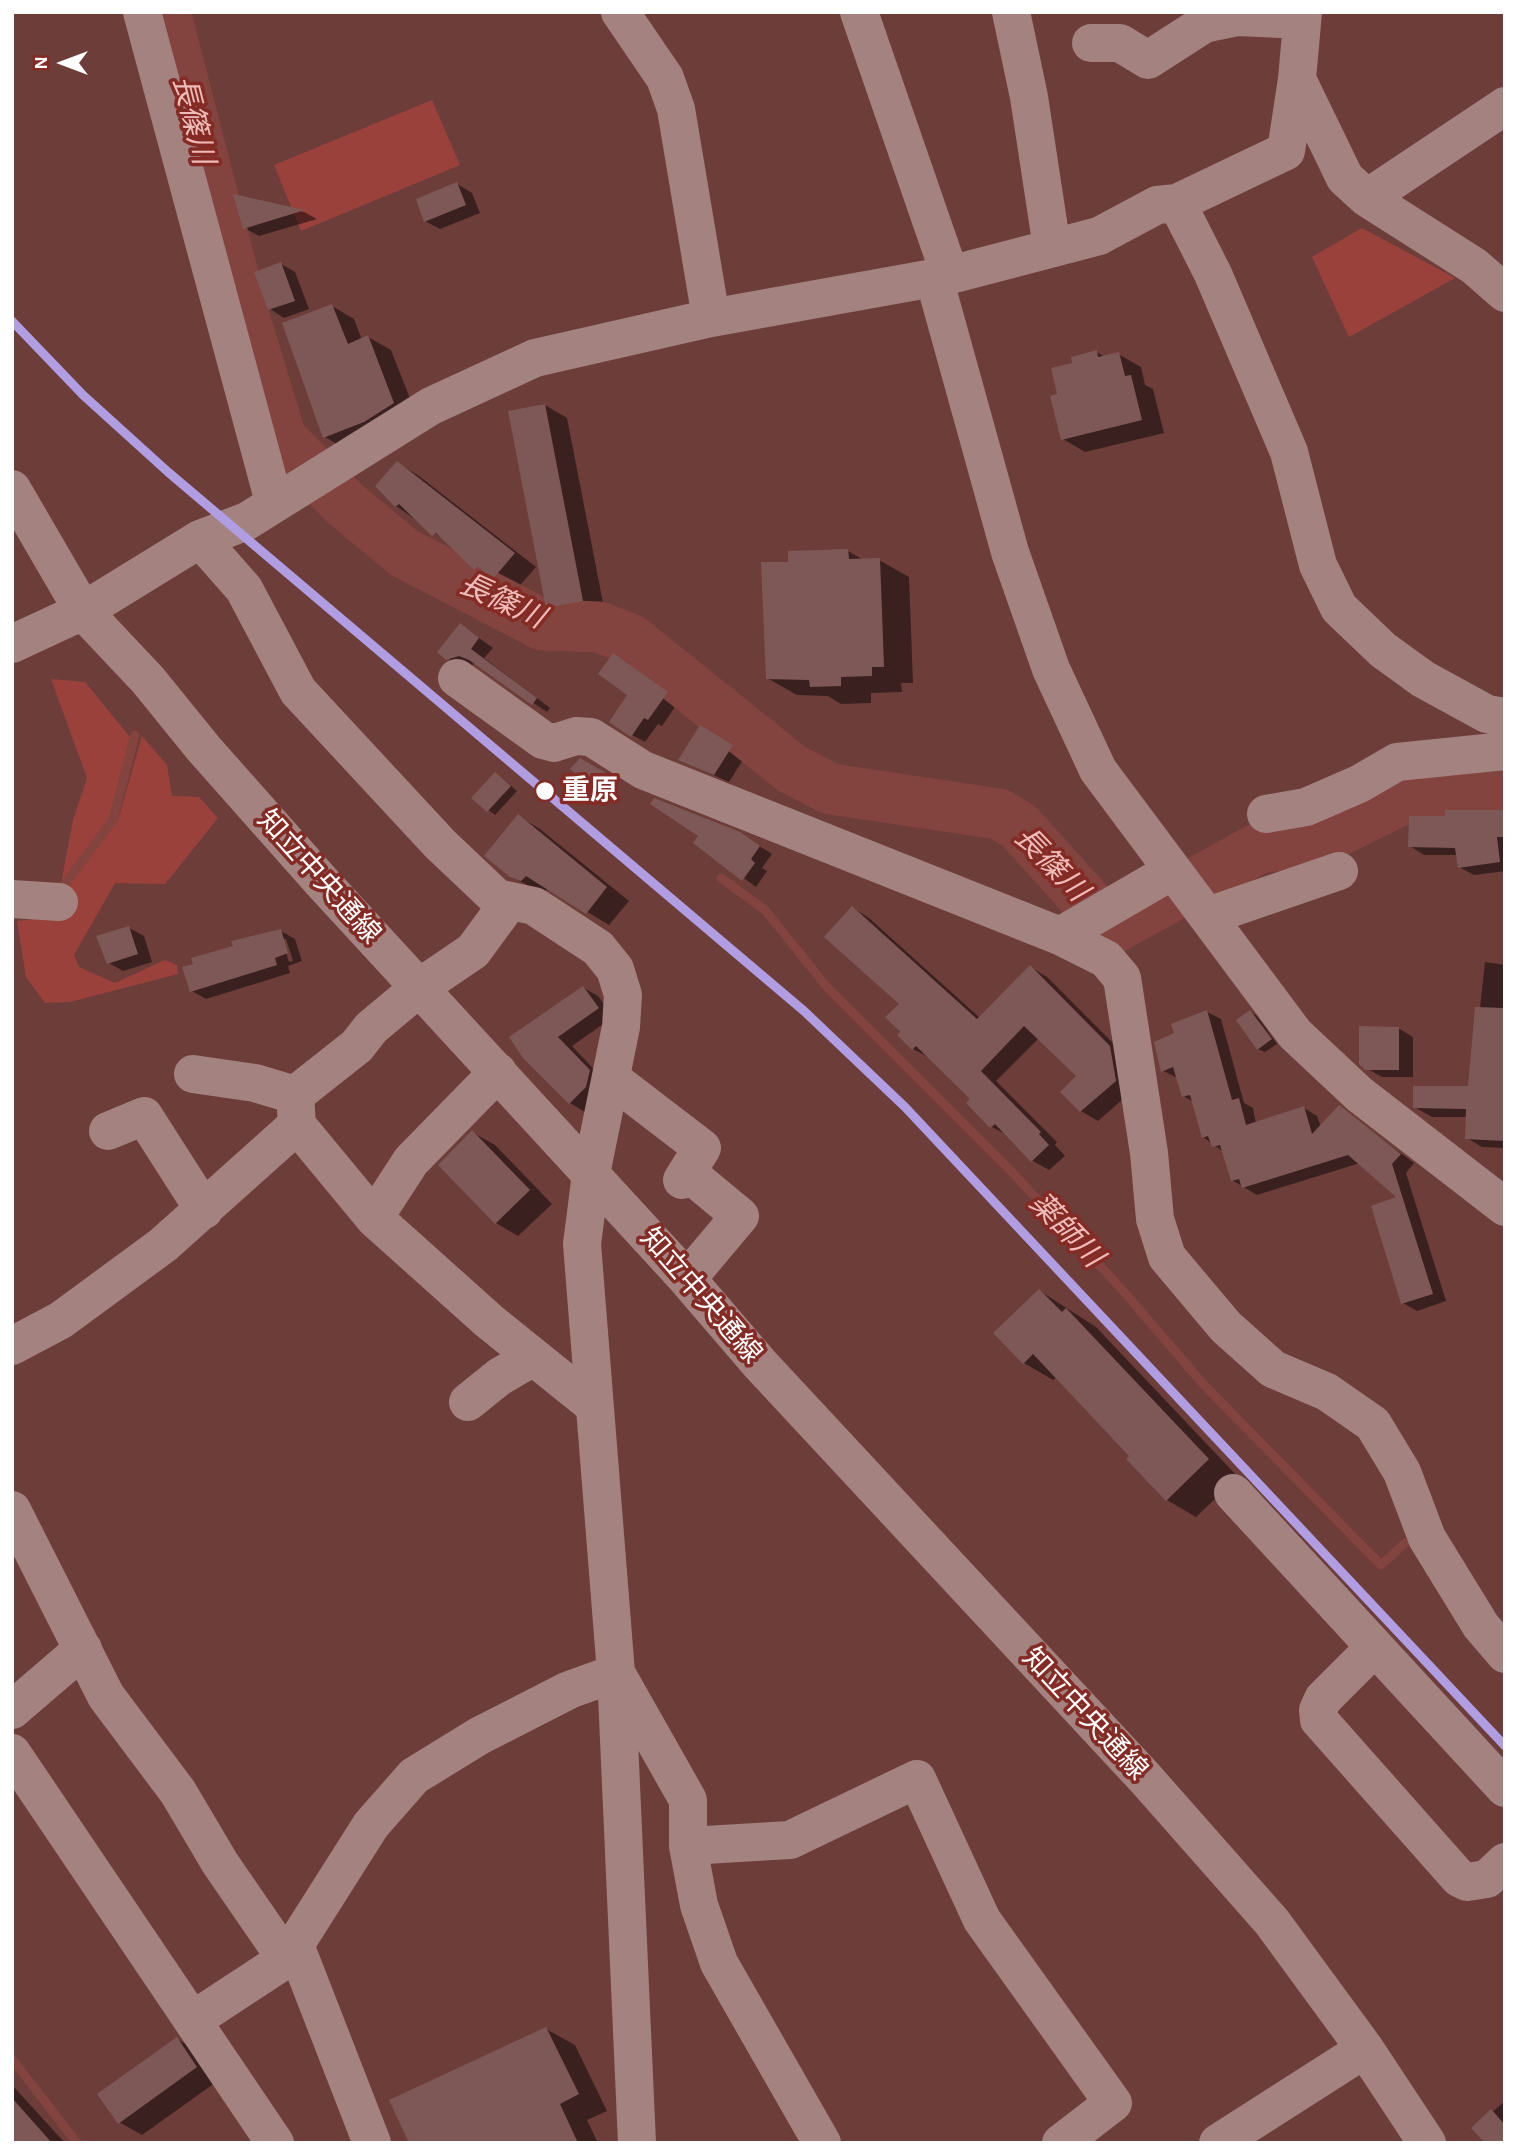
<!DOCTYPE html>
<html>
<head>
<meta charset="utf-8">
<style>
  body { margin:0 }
  #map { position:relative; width:1517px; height:2155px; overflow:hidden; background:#6d3d3a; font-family:"Alegreya Sans",sans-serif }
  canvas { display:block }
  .frame { position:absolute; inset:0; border:14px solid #fff; pointer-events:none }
  .north { position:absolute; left:28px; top:28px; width:70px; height:70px; -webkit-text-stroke:5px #832b24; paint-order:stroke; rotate:270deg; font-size:19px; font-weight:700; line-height:28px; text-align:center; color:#fff }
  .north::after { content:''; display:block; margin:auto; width:24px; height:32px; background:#fff; clip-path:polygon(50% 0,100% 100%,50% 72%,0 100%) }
</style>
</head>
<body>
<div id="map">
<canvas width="1517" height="2155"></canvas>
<div class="frame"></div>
<div class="north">N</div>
</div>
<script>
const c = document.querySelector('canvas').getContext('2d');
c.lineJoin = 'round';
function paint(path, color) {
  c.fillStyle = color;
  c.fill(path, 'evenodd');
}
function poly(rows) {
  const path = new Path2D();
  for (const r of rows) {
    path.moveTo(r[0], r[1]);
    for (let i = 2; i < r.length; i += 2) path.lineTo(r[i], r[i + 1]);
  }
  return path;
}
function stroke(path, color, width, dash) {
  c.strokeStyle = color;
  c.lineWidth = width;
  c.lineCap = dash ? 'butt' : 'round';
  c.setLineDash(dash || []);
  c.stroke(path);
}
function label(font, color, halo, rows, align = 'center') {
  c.font = font + ' "Alegreya Sans","Noto Sans JP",sans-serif';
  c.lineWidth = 7;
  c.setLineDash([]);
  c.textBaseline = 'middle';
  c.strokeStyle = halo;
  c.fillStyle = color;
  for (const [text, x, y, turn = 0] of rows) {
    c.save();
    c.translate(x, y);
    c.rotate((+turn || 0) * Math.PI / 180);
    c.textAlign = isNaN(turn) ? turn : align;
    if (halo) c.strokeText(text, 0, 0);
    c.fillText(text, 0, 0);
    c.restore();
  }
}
paint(poly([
  [432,100,460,165,301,231,274,165],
  [1362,228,1455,278,1349,337,1312,257],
  [51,679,85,682,130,737,110,818,61,884,73,820,87,778],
  [142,736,167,765,172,796,199,797,218,818,165,884,115,883,74,955,79,967,115,983,165,960,177,965,178,974,70,1002,45,1003,26,977,17,921,67,915,65,890,118,820]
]), '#9b413c');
paint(poly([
  [457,184,472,193,480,213,440,229,425,221],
  [236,196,304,212,317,219,259,236,244,228],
  [281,264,295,272,309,309,284,318,270,309],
  [332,306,354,319,362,340,368,337,391,350,416,414,347,450,325,437],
  [1097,352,1105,357,1118,354,1141,367,1145,385,1153,389,1164,433,1085,452,1063,439,1059,395,1075,364],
  [545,405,567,418,605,613,570,619,548,607],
  [397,463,419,476,536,567,515,591,475,568,452,545,396,506],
  [848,551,865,561,879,560,909,577,913,683,901,683,902,692,871,693,871,703,841,704,828,696,797,695,767,678,790,563],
  [461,625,493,648,484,658,550,708,547,712,475,664,462,667,447,658],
  [614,655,679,701,662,726,658,724,645,742,632,735,630,694],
  [715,736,746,755,729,782,680,760],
  [583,760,612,778,600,791,593,787],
  [502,778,517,791,495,815,474,798],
  [1505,810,1505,871,1474,875,1459,867,1458,855,1424,855,1410,846,1446,817],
  [518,816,540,829,629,901,609,925,548,888,544,893,534,889,511,876],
  [695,842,753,842,772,854,762,868,767,871,756,887],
  [853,908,869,918,980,1018,1030,967,1047,977,1127,1057,1132,1091,1098,1121,1081,1111,1078,1076,1039,1038,996,1081,1057,1142,1055,1145,1065,1156,1049,1170,1033,1161,1009,1136,992,1127,972,1099,930,1058,913,1049,887,1017,901,1004],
  [129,928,144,936,152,962,123,971,109,963],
  [281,931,295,939,302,961,288,966,290,973,206,999,192,991],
  [282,939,286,939,293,961,289,962],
  [1485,962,1505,965,1505,1148,1482,1147,1467,1138,1468,1117,1432,1117,1416,1108,1414,1087,1469,1087,1472,1044,1476,1045],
  [584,988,598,996,613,1017,572,1046,604,1080,585,1112,570,1103,525,1057],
  [1207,1012,1221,1019,1244,1103,1253,1108,1256,1124,1304,1108,1317,1116,1321,1127,1339,1107,1414,1163,1406,1173,1446,1301,1417,1311,1403,1303,1400,1198,1360,1163,1257,1195,1232,1180,1225,1153,1203,1137,1194,1102,1183,1096,1178,1078,1163,1071,1177,1034],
  [1250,1012,1257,1016,1277,1044,1265,1052,1258,1049],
  [1398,1028,1413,1037,1413,1077,1382,1077,1366,1068],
  [472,1132,495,1145,552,1204,518,1236,496,1223],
  [1040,1291,1096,1327,1238,1477,1196,1517,1167,1500,1132,1456,1057,1377,1053,1380,1024,1363],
  [546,2029,575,2045,607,2111,587,2120,598,2143,411,2143],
  [177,2039,199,2052,219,2080,142,2135,119,2122],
  [12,2085,65,2143,12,2143],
  [1505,2101,1505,2143,1474,2128]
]), '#0007');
stroke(poly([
  [721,878,765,910,827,987,1007,1167,1119,1286,1204,1385,1381,1565,1405,1543],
  [59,892,113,820,135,735],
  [12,2059,77,2143]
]), '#83433f', 9);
stroke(poly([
  [165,12,243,313,281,438,344,503,404,553,543,625,599,627,630,639,792,769,831,789,999,814,1019,826,1112,929,1259,848,1296,844,1330,835,1409,796,1505,787]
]), '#83433f', 51);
paint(poly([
  [457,182,466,205,424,222,416,199],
  [233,194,305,210,243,229],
  [281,262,295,301,268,310,254,272],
  [332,304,348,344,368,335,394,403,364,422,323,438,282,323],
  [1097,350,1098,357,1119,352,1125,376,1131,375,1142,420,1061,440,1050,396,1057,394,1051,368,1072,363,1071,357],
  [545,404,583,601,546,608,508,411],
  [397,461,515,553,492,580,478,566,474,570,436,533,432,536,399,504,395,507,375,486],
  [848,549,849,559,880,558,884,667,872,667,872,676,841,677,841,686,810,687,809,680,766,679,761,562,788,562,788,551],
  [460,623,479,638,471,649,537,698,532,705,469,660,459,656,446,660,437,652],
  [613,653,668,692,648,720,644,718,631,737,609,722,627,695,598,674],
  [700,725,733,745,714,775,678,760],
  [580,758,606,773,592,789,570,769],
  [495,772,511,786,487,812,471,798],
  [654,798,740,832,760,846,751,859,755,863,742,881,693,843,698,836,650,804],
  [1445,810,1505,810,1505,837,1497,837,1500,862,1458,868,1455,848,1408,847,1409,816,1445,816],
  [518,814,607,887,586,914,526,876,521,881,510,877,484,856],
  [852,906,977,1019,1030,965,1110,1046,1116,1081,1080,1112,1060,1092,1076,1076,1024,1026,981,1071,1041,1132,1039,1134,1049,1145,1031,1162,995,1124,990,1128,966,1103,970,1099,916,1046,912,1050,897,1035,900,1032,885,1017,899,1004,824,937],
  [129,926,138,954,107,964,96,936],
  [281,929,288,953,275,958,277,965,190,992,182,967,193,964,191,958,233,946,231,941],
  [583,986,599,1008,558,1037,590,1070,586,1087,569,1104,523,1058,509,1037],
  [1475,1007,1504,1008,1505,1141,1465,1139,1466,1109,1413,1108,1413,1086,1468,1086],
  [1207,1010,1232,1100,1239,1098,1246,1125,1304,1106,1312,1134,1339,1105,1401,1154,1392,1164,1433,1294,1401,1304,1371,1206,1396,1197,1348,1155,1242,1188,1239,1179,1231,1181,1220,1145,1212,1147,1208,1136,1202,1138,1190,1095,1182,1097,1173,1067,1161,1072,1154,1042,1174,1033,1171,1024],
  [1250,1010,1272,1039,1257,1050,1236,1020],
  [1359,1026,1399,1027,1399,1070,1365,1070,1359,1064],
  [472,1130,530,1190,495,1224,438,1165],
  [1039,1289,1062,1312,1066,1308,1209,1459,1166,1501,1126,1459,1129,1456,1033,1354,1023,1364,993,1333],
  [546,2027,579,2094,560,2104,578,2143,409,2143,389,2100],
  [177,2037,197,2067,118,2124,97,2094],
  [12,2098,52,2143,12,2143],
  [1491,2109,1505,2125,1505,2143,1485,2143,1471,2128]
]), '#7e5856');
stroke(poly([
  [142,12,274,502],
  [620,12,665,78,676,109,711,318],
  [859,12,950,275],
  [1011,12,1029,97,1052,248],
  [1091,43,1120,43,1148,60,1204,24,1238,17,1302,20],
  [1297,79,1345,178,1367,198,1474,266,1505,293],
  [1367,198,1505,106],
  [1177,203,1213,274,1289,452,1318,565,1339,608,1383,650,1423,679,1487,714,1505,717],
  [934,278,1010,552,1051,669,1098,770,1295,1034,1359,1094,1505,1207],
  [12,489,83,611,148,680,204,749,321,881,687,1279,760,1364,1145,1778,1272,1922,1365,2049,1427,2143],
  [200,539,244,589,298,691,440,844,497,898,534,906,598,948,615,969,623,995,621,1027,591,1174,582,1244,616,1673,637,2143],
  [12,644,83,611,200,539,247,521,431,406,535,358,711,318,950,275,1099,236,1157,205,1177,203,1286,151,1297,79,1303,12],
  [457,678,543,740,554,743,576,736,591,737,643,770,1060,936,1106,959,1122,978,1149,1153,1155,1219,1167,1257,1226,1327,1273,1369,1327,1392,1373,1424,1402,1472,1427,1538,1481,1626,1505,1654],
  [1266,814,1306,807,1359,784,1397,762,1505,751],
  [12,899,59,902],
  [509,902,473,951,420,987,371,1028,357,1046,295,1095,297,1125,374,1218,489,1321,592,1404],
  [1208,916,1339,871],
  [1060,936,1172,871],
  [193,1074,255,1083,295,1095],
  [612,1079,702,1148,682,1180],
  [108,1131,144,1116,204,1210],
  [687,1172,740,1216,687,1279],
  [374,1218,411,1161,498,1072],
  [12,1346,61,1320,163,1245,297,1125],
  [468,1402,499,1377,533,1357],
  [1233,1493,1505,1788],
  [12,1510,106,1696,178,1792,220,1863,286,1959],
  [1374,1648,1323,1699,1318,1710,1319,1720,1459,1878,1467,1882,1487,1879,1505,1862],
  [619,1678,688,1800,688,1846],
  [12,1710,83,1649],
  [12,1753,275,2143],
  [295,1945,372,2143],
  [193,2020,286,1959,371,1825,414,1776,479,1736,569,1690,616,1673],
  [822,2143,719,1963,699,1905,688,1846,790,1840,917,1779,982,1920,1113,2103,1061,2143],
  [1218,2143,1365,2049]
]), '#a38280', 38);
stroke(poly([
  [12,321,83,395,168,472,804,1011,905,1107,1505,1746]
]), '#b19de2', 9);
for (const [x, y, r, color] of [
  [545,791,10,"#fff"]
]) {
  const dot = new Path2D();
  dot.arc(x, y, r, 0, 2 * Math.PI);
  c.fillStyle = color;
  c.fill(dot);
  stroke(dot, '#832b24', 2.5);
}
label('bold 28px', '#fff', '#832b24', [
  ["重原",562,791]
], 'left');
label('28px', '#fff', '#832b24', [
  ["知立中央通線",319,877,48],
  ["知立中央通線",701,1296,49],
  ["知立中央通線",1085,1714,47]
]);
label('italic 30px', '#efbbb9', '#832b24', [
  ["長篠川",193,120,76],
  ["長篠川",502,601,25],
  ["長篠川",1051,864,46],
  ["薬師川",1066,1230,46]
]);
</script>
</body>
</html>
